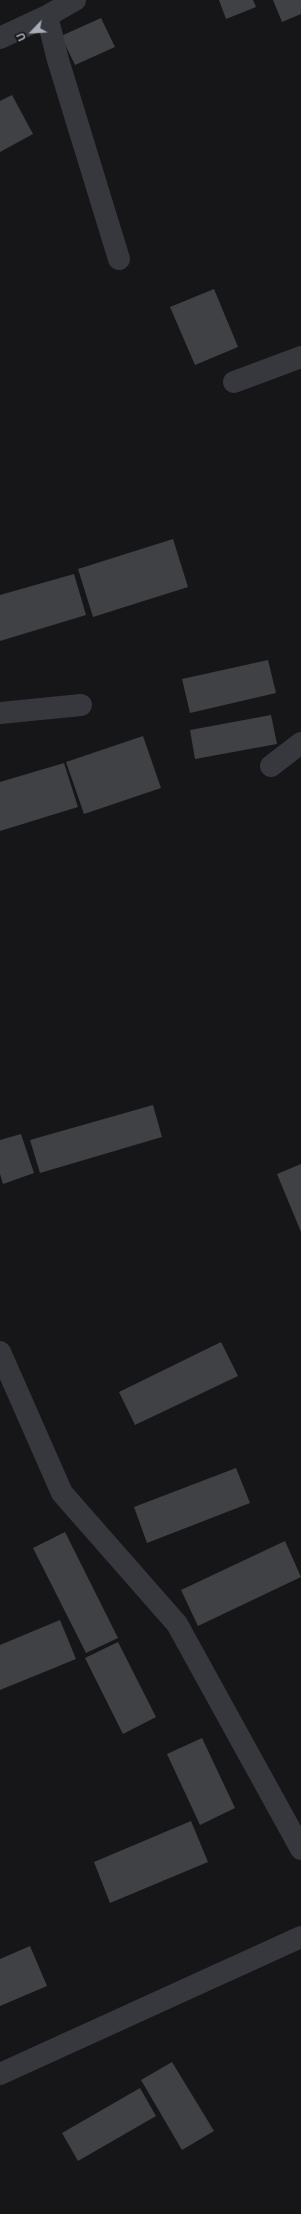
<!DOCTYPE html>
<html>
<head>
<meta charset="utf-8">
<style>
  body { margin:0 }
  #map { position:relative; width:301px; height:2214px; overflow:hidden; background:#161618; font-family:"Public Sans",sans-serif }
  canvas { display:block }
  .north { position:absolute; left:12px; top:12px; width:40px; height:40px; -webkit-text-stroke:3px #111113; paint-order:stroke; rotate:245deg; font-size:11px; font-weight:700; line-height:16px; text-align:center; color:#a8adb8 }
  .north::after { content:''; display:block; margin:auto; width:14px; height:18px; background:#a8adb8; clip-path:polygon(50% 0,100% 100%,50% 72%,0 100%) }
</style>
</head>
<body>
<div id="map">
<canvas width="301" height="2214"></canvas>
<div class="north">U</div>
</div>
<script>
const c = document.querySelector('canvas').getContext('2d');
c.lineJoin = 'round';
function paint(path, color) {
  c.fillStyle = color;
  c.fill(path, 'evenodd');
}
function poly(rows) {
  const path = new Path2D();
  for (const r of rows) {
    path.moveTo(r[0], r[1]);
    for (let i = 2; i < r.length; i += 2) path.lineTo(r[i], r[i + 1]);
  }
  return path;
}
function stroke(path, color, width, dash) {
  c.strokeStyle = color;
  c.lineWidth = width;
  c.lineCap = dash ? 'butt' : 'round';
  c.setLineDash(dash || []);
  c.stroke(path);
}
paint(poly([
  [219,0,253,0,256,7,226,19],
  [273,0,301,0,301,14,282,22],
  [101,18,115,47,75,65,61,36],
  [12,95,33,134,0,152,0,101],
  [214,289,238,347,195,365,170,307],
  [173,539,188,587,93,617,78,569],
  [74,574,86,615,0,641,0,595],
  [268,660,276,693,190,713,182,679],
  [271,715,277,744,195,759,190,730],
  [143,736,161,788,84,814,66,762],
  [64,763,78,807,0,831,0,782],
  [153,1105,162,1137,40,1173,30,1140],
  [21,1134,34,1173,3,1184,0,1174,0,1140],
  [301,1164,301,1232,277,1174],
  [221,1342,238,1376,135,1425,119,1392],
  [236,1468,250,1503,147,1543,134,1507],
  [65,1532,118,1638,86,1653,33,1548],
  [285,1541,301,1577,198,1626,181,1590],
  [60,1620,76,1659,0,1690,0,1645],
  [118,1642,156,1717,123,1734,85,1658],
  [202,1738,235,1808,200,1825,167,1754],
  [191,1821,208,1862,110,1903,94,1862],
  [30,1946,47,1986,0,2006,0,1959],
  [172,2062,214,2131,182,2150,141,2080],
  [140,2088,156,2116,78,2161,62,2133]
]), '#404145');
stroke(poly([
  [47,16,58,60,119,259],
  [0,38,47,16,75,0],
  [234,382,301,357],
  [0,713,81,705],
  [271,766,301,743],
  [0,1352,62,1493,177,1624,301,1849],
  [0,2074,301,1937]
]), '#37383d', 22);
</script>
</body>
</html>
